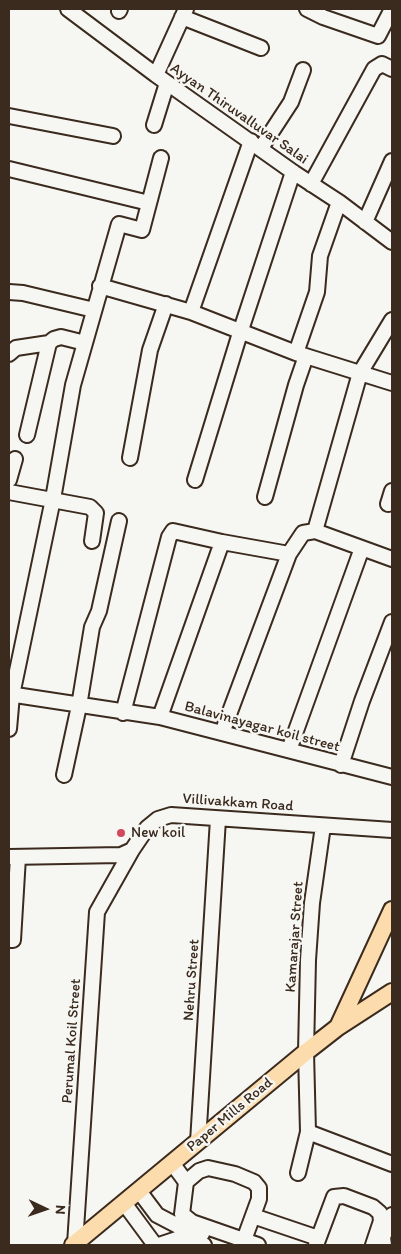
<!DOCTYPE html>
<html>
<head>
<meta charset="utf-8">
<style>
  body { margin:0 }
  #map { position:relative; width:401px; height:1254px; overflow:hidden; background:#f6f6f2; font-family:Itim,sans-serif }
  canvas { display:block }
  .frame { position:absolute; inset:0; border:10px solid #3b2a1e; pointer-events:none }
  .north { position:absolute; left:20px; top:1184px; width:50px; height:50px; -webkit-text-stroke:4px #f6f6f2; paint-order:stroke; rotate:93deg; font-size:14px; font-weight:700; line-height:20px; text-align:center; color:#3b2a1e }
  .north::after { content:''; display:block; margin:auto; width:18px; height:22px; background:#3b2a1e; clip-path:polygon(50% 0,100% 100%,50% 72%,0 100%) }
</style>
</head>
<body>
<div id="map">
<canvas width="401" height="1254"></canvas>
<div class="frame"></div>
<div class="north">N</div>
</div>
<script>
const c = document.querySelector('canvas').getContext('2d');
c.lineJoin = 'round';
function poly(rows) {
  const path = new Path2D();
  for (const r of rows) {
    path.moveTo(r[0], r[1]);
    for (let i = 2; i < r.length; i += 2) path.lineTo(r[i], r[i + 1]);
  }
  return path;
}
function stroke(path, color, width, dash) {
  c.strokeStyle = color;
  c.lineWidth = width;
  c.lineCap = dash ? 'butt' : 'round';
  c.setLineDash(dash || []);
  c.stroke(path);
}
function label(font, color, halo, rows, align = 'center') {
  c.font = font + ' Itim,sans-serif';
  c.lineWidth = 5;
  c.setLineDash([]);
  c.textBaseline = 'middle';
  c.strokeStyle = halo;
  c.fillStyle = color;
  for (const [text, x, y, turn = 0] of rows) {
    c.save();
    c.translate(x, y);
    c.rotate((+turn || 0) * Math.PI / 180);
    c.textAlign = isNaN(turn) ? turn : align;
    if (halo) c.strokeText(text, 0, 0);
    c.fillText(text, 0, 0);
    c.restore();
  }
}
const minor = poly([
  [68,9,156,75,293,172,339,202,392,242],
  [307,9,323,17,378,36,392,9],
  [119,11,120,9],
  [182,17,261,48],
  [156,75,186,9],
  [9,116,113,136],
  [154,125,167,83],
  [261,148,291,102,303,70],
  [9,169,149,203],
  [311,184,374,69,382,64,392,69],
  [365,222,392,161],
  [100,286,191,312,296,353,392,383],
  [9,292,23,293,94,310],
  [191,312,251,141],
  [296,353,317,292,320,256,339,202],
  [9,354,16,348,49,343],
  [27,435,49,343,54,339,61,337,85,343],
  [130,458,150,350,166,304],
  [9,480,15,459],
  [195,480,240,333,293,172],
  [9,492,90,507,96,513,92,541],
  [265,497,296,385,306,356],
  [388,504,392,491],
  [315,531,392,559],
  [222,542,289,554],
  [9,694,160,717,392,777],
  [123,713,169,537,173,531,222,542,160,717],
  [9,729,12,695,53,499,73,385,119,224,142,230,161,158],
  [222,733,289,554,303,533,315,531,360,373,392,320],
  [289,750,362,548],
  [341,765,362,701,392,622],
  [64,775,79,706,92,627,99,611,119,521],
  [9,857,121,855,132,850,147,828,158,819,171,815,392,830],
  [9,940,13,940,18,857],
  [308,1132,392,1164],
  [198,1142,218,819],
  [172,1163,186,1182,182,1214,192,1222,258,1245],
  [298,1173,308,1132,306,1052,308,960,312,903,323,826],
  [186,1182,199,1171,208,1168,235,1174,254,1182,259,1188,259,1199,244,1240],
  [139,1191,157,1215,180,1227,202,1234],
  [124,1203,155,1245],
  [253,1216,318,1238],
  [75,1244,97,912,132,850],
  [159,1245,180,1238,204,1245],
  [316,1245,334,1197,344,1196,373,1207,380,1213,381,1221,373,1245],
  [384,1245,383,1237,392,1215]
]);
const major = poly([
  [338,1027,392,910],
  [73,1245,306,1052,338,1027,392,992]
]);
stroke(minor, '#3b2a1e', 18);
stroke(major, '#3b2a1e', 20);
stroke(minor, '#f6f6f2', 14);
stroke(major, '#fcdcac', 16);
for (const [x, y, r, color] of [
  [121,833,5,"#d1495b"]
]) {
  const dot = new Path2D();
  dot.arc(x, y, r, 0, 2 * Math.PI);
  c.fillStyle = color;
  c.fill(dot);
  stroke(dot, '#f6f6f2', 2);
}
label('15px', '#3b2a1e', '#f6f6f2', [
  ["Ayyan Thiruvalluvar Salai",239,114,35],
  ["Balavinayagar koil street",262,727,15],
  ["Villivakkam Road",238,803,4],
  ["Kamarajar Street",295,937,-86],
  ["Nehru Street",192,980,-86],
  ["Perumal Koil Street",72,1041,-86],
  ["Paper Mills Road",230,1115,-40]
]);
label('15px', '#3b2a1e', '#f6f6f2', [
  ["New koil",131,833]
], 'left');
</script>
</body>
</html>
